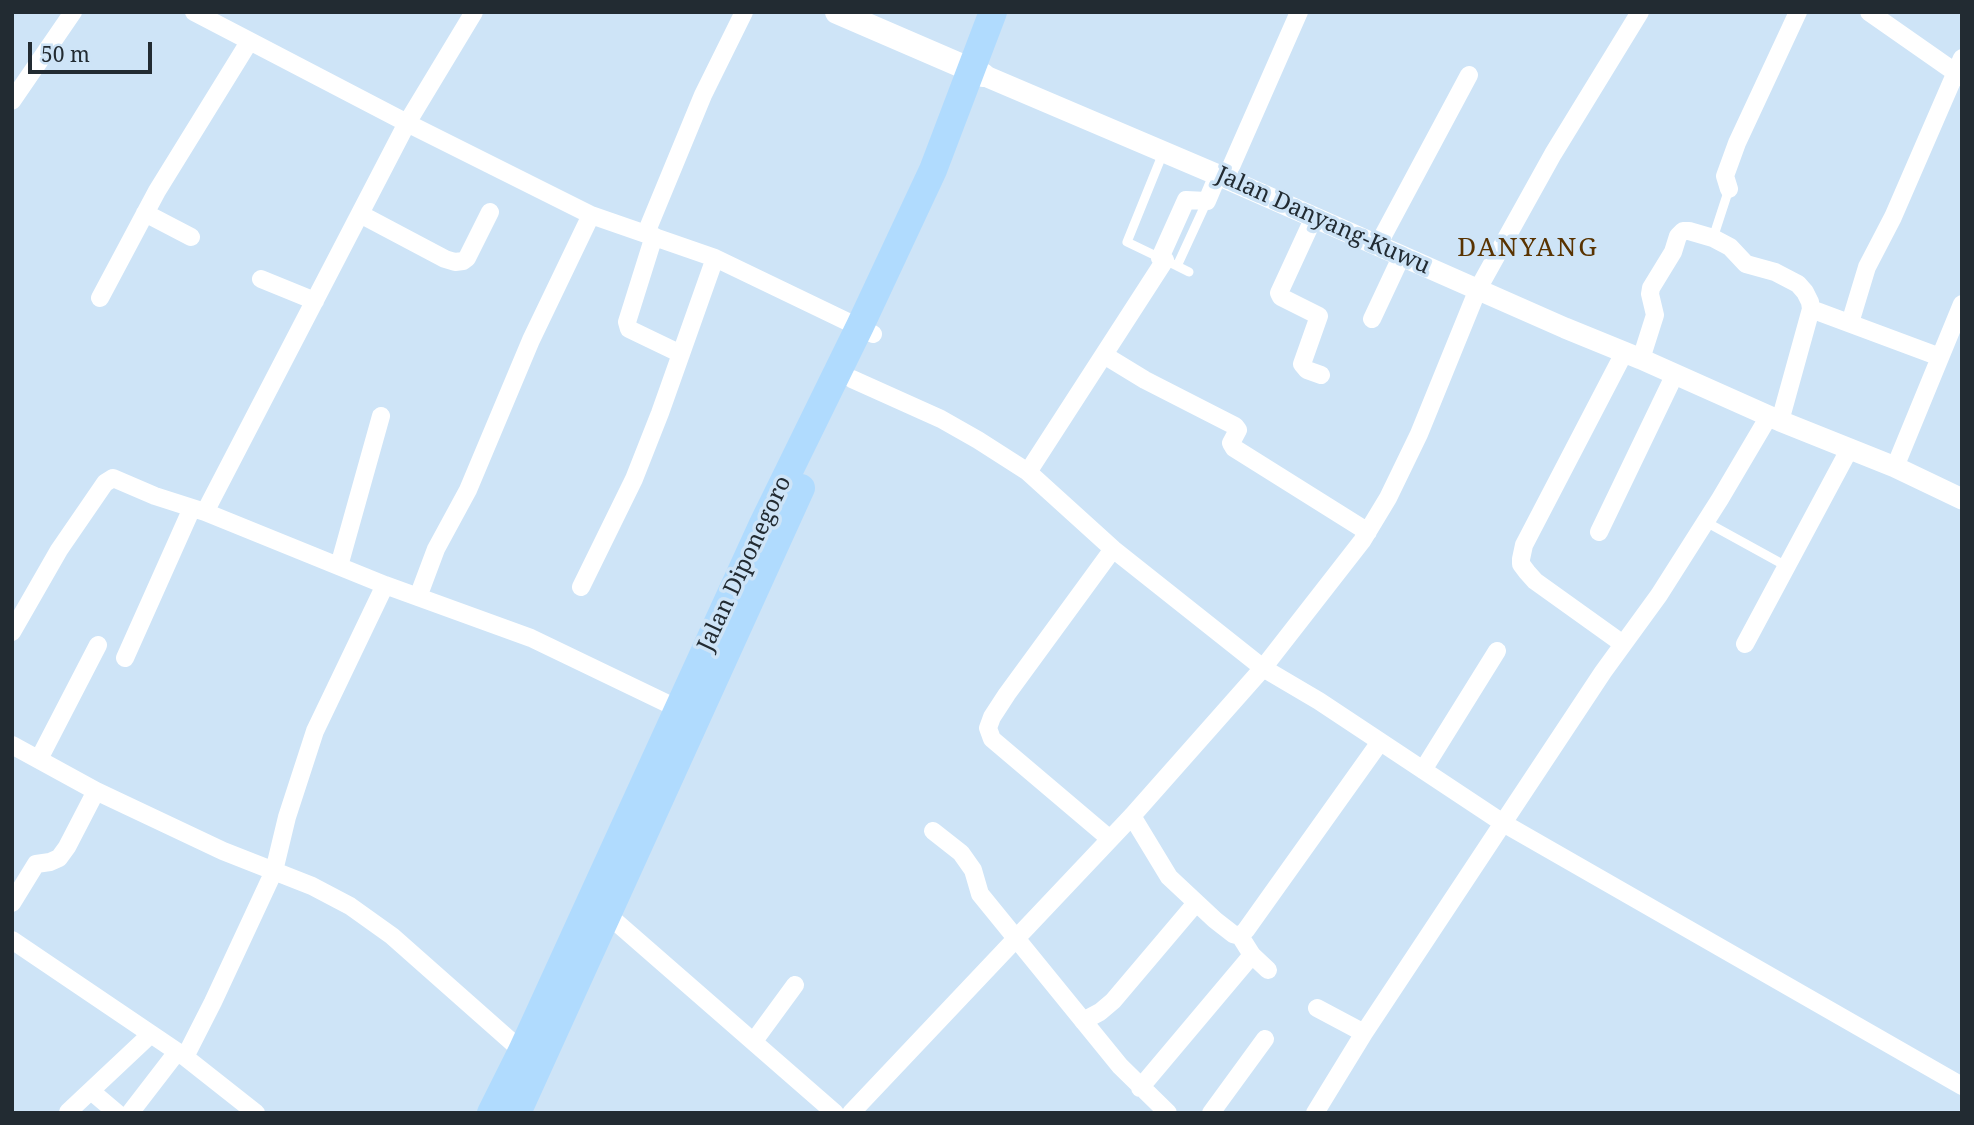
<!DOCTYPE html>
<html>
<head>
<meta charset="utf-8">
<style>
  body { margin:0 }
  #map { position:relative; width:1974px; height:1125px; overflow:hidden; background:#cee4f7; font-family:"Noto Serif",serif }
  canvas { display:block }
  .frame { position:absolute; inset:0; border:14px solid #222b32; pointer-events:none }
  .scale { position:absolute; left:28px; top:42px; width:124px; height:32px; box-sizing:border-box; border:4px solid #222b32; border-top:0; padding-left:9px; font-size:21px; line-height:24px; white-space:nowrap; color:#222b32; -webkit-text-stroke:5px #cee4f7; paint-order:stroke }
</style>
</head>
<body>
<div id="map">
<canvas width="1974" height="1125"></canvas>
<div class="frame"></div>
<div class="scale">50 m</div>
</div>
<script>
const c = document.querySelector('canvas').getContext('2d');
c.lineJoin = 'round';
function poly(rows) {
  const path = new Path2D();
  for (const r of rows) {
    path.moveTo(r[0], r[1]);
    for (let i = 2; i < r.length; i += 2) path.lineTo(r[i], r[i + 1]);
  }
  return path;
}
function stroke(path, color, width, dash) {
  c.strokeStyle = color;
  c.lineWidth = width;
  c.lineCap = dash ? 'butt' : 'round';
  c.setLineDash(dash || []);
  c.stroke(path);
}
function label(font, color, halo, rows, align = 'center') {
  c.font = font + ' "Noto Serif",serif';
  c.lineWidth = 7;
  c.setLineDash([]);
  c.textBaseline = 'middle';
  c.strokeStyle = halo;
  c.fillStyle = color;
  for (const [text, x, y, turn = 0] of rows) {
    c.save();
    c.translate(x, y);
    c.rotate((+turn || 0) * Math.PI / 180);
    c.textAlign = isNaN(turn) ? turn : align;
    if (halo) c.strokeText(text, 0, 0);
    c.fillText(text, 0, 0);
    c.restore();
  }
}
stroke(poly([
  [1163,153,1127,242,1177,266,1207,201],
  [1713,238,1729,189],
  [1177,266,1189,272],
  [1706,522,1786,566]
]), '#fff', 9);
stroke(poly([
  [194,12,407,123,591,215,715,258,873,334],
  [1869,12,1962,77],
  [12,101,73,12],
  [1226,178,1299,12],
  [1729,189,1725,176,1737,143,1798,12],
  [145,213,191,237],
  [360,214,445,259,455,262,463,261,467,258,490,212],
  [1314,217,1279,293,1281,297,1319,316,1302,364,1307,370,1321,375],
  [646,233,703,95,744,12],
  [654,236,627,322,629,329,681,354],
  [1378,245,1469,75],
  [1160,258,1186,200,1207,201,1218,175],
  [261,279,315,301],
  [100,298,157,191,249,42],
  [1811,309,1940,357],
  [1372,319,1402,255],
  [1850,323,1867,267,1893,217,1962,58],
  [1104,355,1145,380,1235,426,1238,430,1231,443,1234,448,1368,532],
  [1641,359,1655,315,1650,294,1651,288,1673,252,1678,236,1683,231,1689,231,1713,238,1730,247,1746,264,1775,272,1798,284,1805,292,1810,302,1811,309,1780,421],
  [852,379,941,419,978,440,1028,472,1113,549,1263,668,1319,701,1503,823,1603,672,1659,595,1720,499,1769,416],
  [1895,467,1962,304],
  [1028,472,1165,260],
  [205,512,407,123,474,12],
  [1599,532,1675,374],
  [339,566,381,416],
  [581,587,634,479,660,413,715,258],
  [418,597,436,549,468,490,531,340,591,215],
  [12,632,59,550,105,483,113,478,155,496,205,512,385,585,531,638,687,713],
  [1623,644,1535,581,1527,572,1521,564,1521,559,1524,545,1624,353],
  [1745,644,1850,448],
  [125,658,192,508],
  [12,745,96,791,223,851,312,886,350,906,392,936,522,1051],
  [39,759,98,645],
  [1423,770,1497,651],
  [1132,816,1169,877,1215,920,1233,934,1240,936,1246,930,1380,742],
  [933,831,961,853,973,870,980,894,1120,1066,1168,1113],
  [1110,839,992,739,988,728,992,717,1007,694,1113,549],
  [12,903,36,864,50,862,59,858,67,847,96,791],
  [600,908,835,1113],
  [12,940,185,1057,256,1113],
  [1252,955,1268,970],
  [1317,1008,1364,1033],
  [1083,1021,1100,1012,1113,1001,1196,903],
  [754,1041,795,985],
  [185,1057,213,1002,274,871,287,817,315,731,385,585],
  [1140,1088,1252,955,1240,936],
  [91,1091,117,1113],
  [68,1112,151,1034],
  [130,1113,177,1052],
  [851,1113,1132,816,1263,668,1362,541,1388,498,1419,434,1478,289,1553,154,1640,12],
  [1211,1113,1265,1039],
  [1315,1113,1364,1033,1503,823,1962,1086]
]), '#fff', 18);
stroke(poly([
  [983,75,1218,175,1565,328,1641,359,1780,421,1895,467,1962,499]
]), '#fff', 21);
stroke(poly([
  [837,12,983,75]
]), '#fff', 24);
stroke(poly([
  [491,1113,522,1051,762,526,860,326,933,170,993,12],
  [517,1113,801,488]
]), '#b0dbfe', 28);
label('23px', '#222b32', '#cee4f7', [
  ["Jalan Danyang-Kuwu",1323,221,24],
  ["Jalan Diponegoro",745,564,-65]
]);
c.letterSpacing = '2px';
label('26px', '#593301', '#cee4f7', [
  ["DANYANG",1528,249]
]);
c.letterSpacing = '0px';
</script>
</body>
</html>
